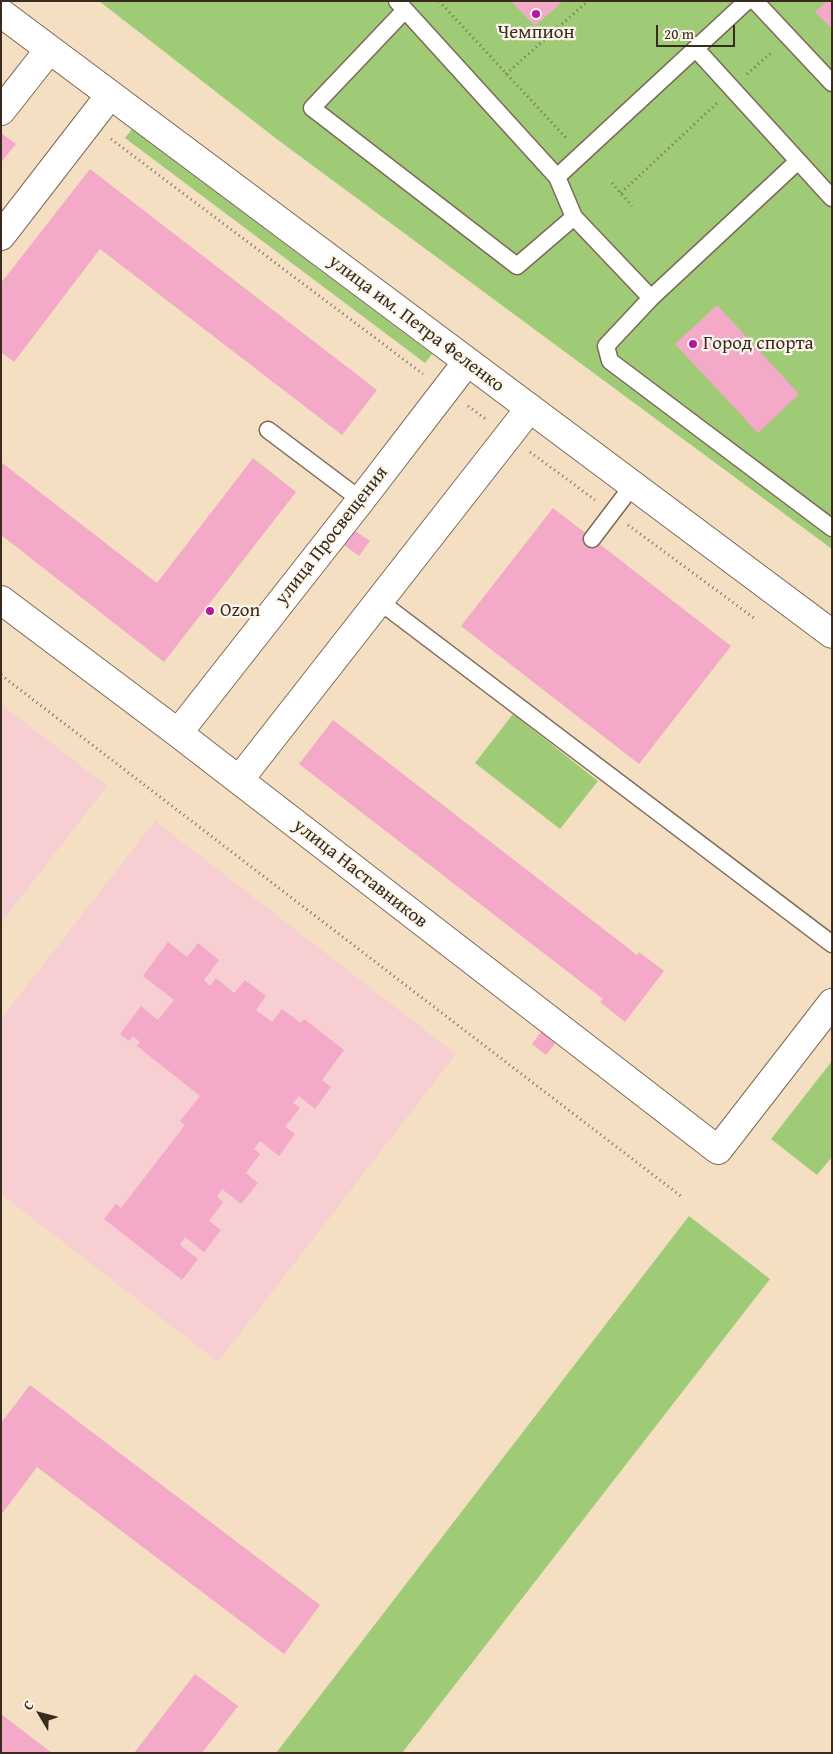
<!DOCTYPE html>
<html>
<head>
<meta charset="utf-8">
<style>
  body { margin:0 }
  #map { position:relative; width:833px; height:1754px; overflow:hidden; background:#f4dfc3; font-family:"Gentium Book Plus",serif }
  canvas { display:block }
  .frame { position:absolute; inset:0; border:2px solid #3b2a1e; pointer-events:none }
  .north { position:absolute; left:15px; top:1689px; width:50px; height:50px; -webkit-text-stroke:4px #fbf7ec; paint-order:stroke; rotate:307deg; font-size:14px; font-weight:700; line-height:20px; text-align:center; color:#3b2a1e }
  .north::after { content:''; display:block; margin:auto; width:18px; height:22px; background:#3b2a1e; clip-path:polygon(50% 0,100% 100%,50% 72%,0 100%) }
  .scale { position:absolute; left:656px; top:25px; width:79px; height:22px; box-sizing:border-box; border:2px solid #3b2a1e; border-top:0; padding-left:6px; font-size:15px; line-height:18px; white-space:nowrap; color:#3b2a1e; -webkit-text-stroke:4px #fbf7ec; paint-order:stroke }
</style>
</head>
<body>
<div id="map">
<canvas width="833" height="1754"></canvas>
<div class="frame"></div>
<div class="north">С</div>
<div class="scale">20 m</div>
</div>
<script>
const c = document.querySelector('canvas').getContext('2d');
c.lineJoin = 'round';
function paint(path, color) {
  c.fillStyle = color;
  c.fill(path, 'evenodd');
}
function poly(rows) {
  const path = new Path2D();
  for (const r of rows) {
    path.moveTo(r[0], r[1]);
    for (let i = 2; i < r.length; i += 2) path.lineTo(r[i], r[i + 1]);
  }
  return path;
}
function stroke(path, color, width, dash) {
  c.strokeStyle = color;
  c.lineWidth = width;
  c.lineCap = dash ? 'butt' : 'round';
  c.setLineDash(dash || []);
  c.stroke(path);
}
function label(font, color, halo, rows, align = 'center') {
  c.font = font + ' "Gentium Book Plus",serif';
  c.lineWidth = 4.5;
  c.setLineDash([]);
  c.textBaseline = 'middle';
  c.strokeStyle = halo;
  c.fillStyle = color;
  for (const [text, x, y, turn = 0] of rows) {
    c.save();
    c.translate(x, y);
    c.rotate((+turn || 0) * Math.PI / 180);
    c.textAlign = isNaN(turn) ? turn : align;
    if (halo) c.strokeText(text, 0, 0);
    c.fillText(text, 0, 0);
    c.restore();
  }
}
paint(poly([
  [1,704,107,786,1,923],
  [155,821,456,1054,218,1362,1,1194,1,1019]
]), '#f7cfd2');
paint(poly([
  [99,1,832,1,832,549,278,140],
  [132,129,432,354,425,363,125,138],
  [513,714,598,781,560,829,475,763],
  [832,1061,832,1157,817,1175,771,1139],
  [689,1216,770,1279,402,1753,276,1753]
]), '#9fcb77');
paint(poly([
  [511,1,563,1,535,26],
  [827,1,832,1,832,29,815,12],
  [1,133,16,144,1,162],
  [90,169,377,390,342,435,100,249,14,362,1,352,1,283],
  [717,305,799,394,758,433,675,344],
  [253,458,296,492,164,662,1,535,1,462,157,583],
  [553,508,731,646,639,764,461,626],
  [355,531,370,541,359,556,344,545],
  [333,720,637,955,639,952,664,971,625,1022,600,1002,603,999,299,764],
  [168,942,187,957,198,943,219,960,204,980,210,986,216,978,234,993,245,980,266,996,256,1010,272,1022,282,1009,301,1023,304,1019,344,1050,322,1080,331,1087,315,1109,299,1096,293,1103,300,1108,285,1127,295,1134,279,1156,260,1141,254,1149,260,1154,246,1173,258,1183,241,1204,222,1189,217,1197,223,1202,209,1221,221,1230,204,1252,185,1237,180,1245,198,1259,182,1280,104,1219,116,1204,121,1208,185,1125,180,1121,200,1096,137,1046,140,1042,133,1036,129,1041,120,1034,141,1006,158,1020,174,1000,143,976],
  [543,1029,558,1040,546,1055,532,1044],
  [30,1385,320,1605,284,1654,37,1467,1,1515,1,1423],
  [195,1674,238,1706,202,1753,134,1753],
  [1,1714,52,1753,1,1753]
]), '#f4a9c8');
const lane = poly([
  [397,1,557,177,747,1],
  [755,1,832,83],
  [405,10,312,108,517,266,574,217],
  [696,49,832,198],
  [798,161,651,298,606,346,610,361,832,528],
  [557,177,574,217,651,298],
  [268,430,361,500],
  [592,539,633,485],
  [379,601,832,944]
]);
const street = poly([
  [1,13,832,634],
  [1,111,49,50],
  [1,236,110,95],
  [1,600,178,733,718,1150,832,1003],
  [178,733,361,500,467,362],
  [239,780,530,408]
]);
stroke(lane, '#7c6958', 19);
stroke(street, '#7c6958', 30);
stroke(poly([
  [439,1,567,139],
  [506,74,588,1],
  [747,74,772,52],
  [111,139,423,374],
  [612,183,632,206],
  [621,193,717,103],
  [468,406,487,420],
  [530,452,595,500],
  [628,525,754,618],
  [1,675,682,1197]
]), '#7c6958', 3, [1, 4]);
stroke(lane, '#fff', 16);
stroke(street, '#fff', 28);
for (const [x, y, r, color] of [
  [536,14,5,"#b5179e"],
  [693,344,5,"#b5179e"],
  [210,611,5,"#b5179e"]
]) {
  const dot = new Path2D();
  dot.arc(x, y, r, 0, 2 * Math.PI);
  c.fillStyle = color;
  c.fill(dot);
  stroke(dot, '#fbf7ec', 2);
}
label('19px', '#3b2a1e', '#fbf7ec', [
  ["Чемпион",536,33,"center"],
  ["Город спорта",703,344],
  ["Ozon",220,611]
], 'left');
label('19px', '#3b2a1e', '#fbf7ec', [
  ["улица им. Петра Феленко",416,324,37],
  ["улица Просвещения",332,536,-52],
  ["улица Наставников",360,874,38]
]);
</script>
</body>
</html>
